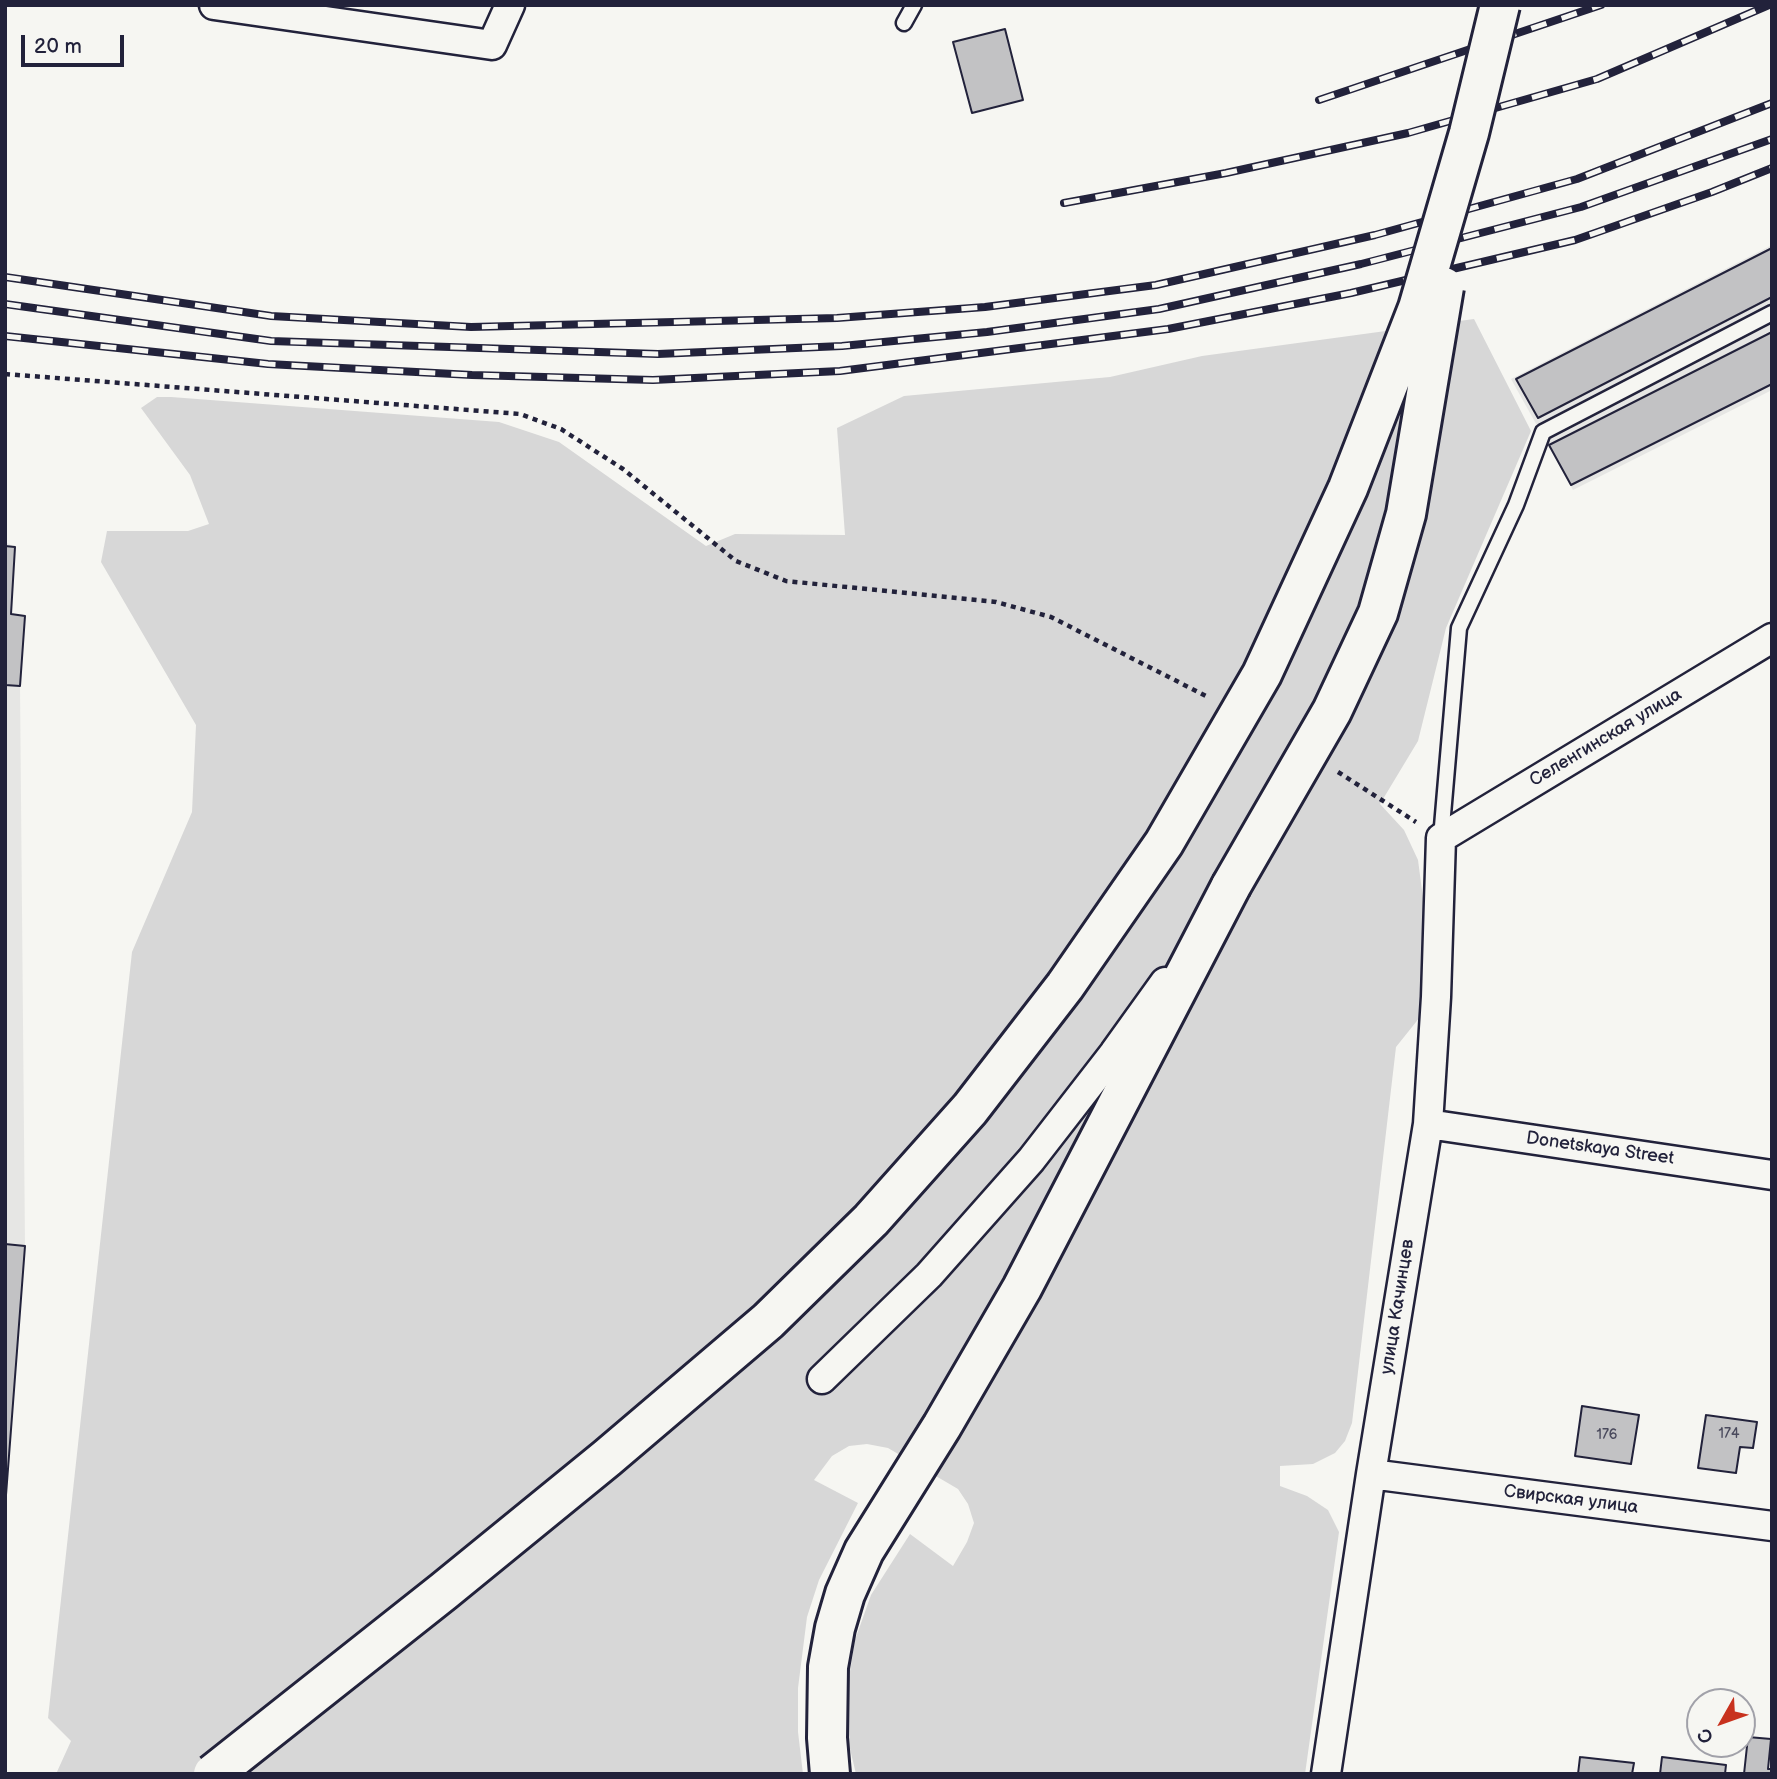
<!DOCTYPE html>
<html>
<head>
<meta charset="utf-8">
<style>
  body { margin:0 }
  #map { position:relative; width:1777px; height:1779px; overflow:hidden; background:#f6f6f2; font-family:"Balsamiq Sans",sans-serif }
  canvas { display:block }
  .frame { position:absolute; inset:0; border:7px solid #22223b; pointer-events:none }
  .north { position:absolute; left:1686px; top:1688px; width:70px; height:70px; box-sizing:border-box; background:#f6f6f2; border:2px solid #a1a1a9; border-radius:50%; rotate:230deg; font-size:19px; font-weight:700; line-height:28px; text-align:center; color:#22223b }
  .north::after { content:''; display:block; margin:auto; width:24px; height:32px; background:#c8321e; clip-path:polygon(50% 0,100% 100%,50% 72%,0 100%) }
  .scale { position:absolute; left:21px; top:35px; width:103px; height:32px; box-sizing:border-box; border:4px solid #22223b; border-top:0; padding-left:9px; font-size:21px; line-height:24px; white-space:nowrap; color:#22223b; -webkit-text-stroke:5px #f6f6f2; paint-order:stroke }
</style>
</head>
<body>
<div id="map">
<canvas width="1777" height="1779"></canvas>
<div class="frame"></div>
<div class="north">С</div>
<div class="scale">20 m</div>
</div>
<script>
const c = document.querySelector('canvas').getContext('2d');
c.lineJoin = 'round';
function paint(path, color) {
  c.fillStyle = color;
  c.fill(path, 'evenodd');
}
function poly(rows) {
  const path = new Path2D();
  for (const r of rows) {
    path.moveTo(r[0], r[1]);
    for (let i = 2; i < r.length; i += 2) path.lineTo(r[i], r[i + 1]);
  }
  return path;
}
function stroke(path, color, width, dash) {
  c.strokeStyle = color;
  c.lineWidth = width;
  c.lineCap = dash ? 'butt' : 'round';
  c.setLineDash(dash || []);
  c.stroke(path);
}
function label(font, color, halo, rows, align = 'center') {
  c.font = font + ' "Balsamiq Sans",sans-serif';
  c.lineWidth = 7;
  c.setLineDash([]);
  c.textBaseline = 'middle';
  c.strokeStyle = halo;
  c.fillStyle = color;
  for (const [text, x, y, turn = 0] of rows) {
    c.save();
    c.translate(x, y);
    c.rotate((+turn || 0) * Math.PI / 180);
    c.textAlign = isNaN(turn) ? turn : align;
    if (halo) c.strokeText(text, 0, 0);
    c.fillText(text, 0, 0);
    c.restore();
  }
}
paint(poly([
  [1772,245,1772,390,1573,490,1511,379],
  [5,542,15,547,11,614,25,616,20,686,25,1246,5,1508]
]), '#e6e6e4');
paint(poly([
  [1474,319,1531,431,1446,628,1418,741,1380,804,1404,830,1418,860,1436,997,1396,1047,1352,1423,1345,1441,1335,1453,1313,1464,1280,1466,1280,1486,1307,1496,1328,1510,1339,1532,1305,1774,856,1774,847,1736,847,1690,855,1640,871,1595,910,1534,953,1566,967,1542,974,1523,968,1504,958,1489,888,1448,867,1444,849,1446,832,1456,814,1480,858,1503,819,1580,807,1617,798,1688,798,1732,803,1774,56,1774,71,1741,48,1718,132,952,192,812,196,725,101,562,107,531,188,531,209,524,190,475,141,408,157,397,171,397,499,422,559,442,706,546,735,534,845,535,837,428,904,396,1110,377,1202,356]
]), '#d7d7d7');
const building = poly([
  [1005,29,1023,100,972,113,953,42,1005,29],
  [1772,248,1772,297,1538,418,1516,379,1772,248],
  [1772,332,1772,384,1571,485,1549,445,1772,332],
  [5,546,15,547,11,614,25,616,20,686,5,685,5,546],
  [5,1244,25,1246,5,1508,5,1244],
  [1582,1406,1639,1415,1631,1464,1575,1456,1582,1406],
  [1706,1415,1757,1422,1753,1448,1740,1447,1736,1473,1698,1468,1706,1415],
  [1748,1737,1771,1739,1768,1769,1772,1769,1772,1774,1744,1774,1748,1737],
  [1580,1757,1634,1763,1632,1774,1578,1774,1580,1757],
  [1662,1757,1726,1765,1725,1774,1660,1774,1662,1757]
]);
paint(building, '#c2c2c4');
stroke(building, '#22223b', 2);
const service = poly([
  [904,23,914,5],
  [1441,838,1459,628,1516,505,1543,432,1772,313]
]);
const minor = poly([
  [214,5,492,45,510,5],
  [1428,1124,1772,1175],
  [822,1379,929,1275,1031,1160,1114,1053,1165,982],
  [1371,1474,1772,1526],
  [1326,1774,1371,1474,1428,1124,1436,997,1441,838,1772,638]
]);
const primary = poly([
  [830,1774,827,1738,828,1667,835,1628,845,1594,864,1551,942,1426,1022,1288,1231,886]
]);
stroke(service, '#22223b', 19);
stroke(minor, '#22223b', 33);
stroke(primary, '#22223b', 44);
stroke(poly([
  [5,374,520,414,561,429,623,469,736,561,786,581,996,602,1051,617,1206,696],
  [1338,772,1416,822]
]), '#22223b', 4.5, [5, 5]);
stroke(service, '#f6f6f2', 14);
stroke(minor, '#f6f6f2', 28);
stroke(primary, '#f6f6f2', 38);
const rail = poly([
  [1319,100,1601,5],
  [1064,203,1226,173,1408,133,1597,79,1769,5],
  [5,277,271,316,471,327,837,318,985,307,1156,285,1375,235,1577,179,1772,103],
  [5,304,271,341,658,354,842,346,987,332,1159,309,1361,264,1581,207,1772,139],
  [5,336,268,364,472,375,653,380,840,371,1168,329,1351,293,1575,240,1712,192,1772,168]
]);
stroke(rail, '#22223b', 8);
stroke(rail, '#f6f6f2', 5, [16]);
const primaryBridge = poly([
  [1231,886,1332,711,1378,613,1406,514,1444,287],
  [213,1774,444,1591,607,1458,768,1321,871,1220,970,1109,1065,986,1164,843,1262,674,1348,488,1418,308,1469,133,1500,5]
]);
stroke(primaryBridge, '#22223b', 44, []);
stroke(primaryBridge, '#f6f6f2', 38);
label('14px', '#4a4a5d', null, [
  ["174",1729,1434],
  ["176",1607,1435]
]);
label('18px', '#22223b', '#f6f6f2', [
  ["Селенгинская улица",1606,738,-31],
  ["Donetskaya Street",1600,1149,8],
  ["улица Качинцев",1398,1307,-81],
  ["Свирская улица",1571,1500,7]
]);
</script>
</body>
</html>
